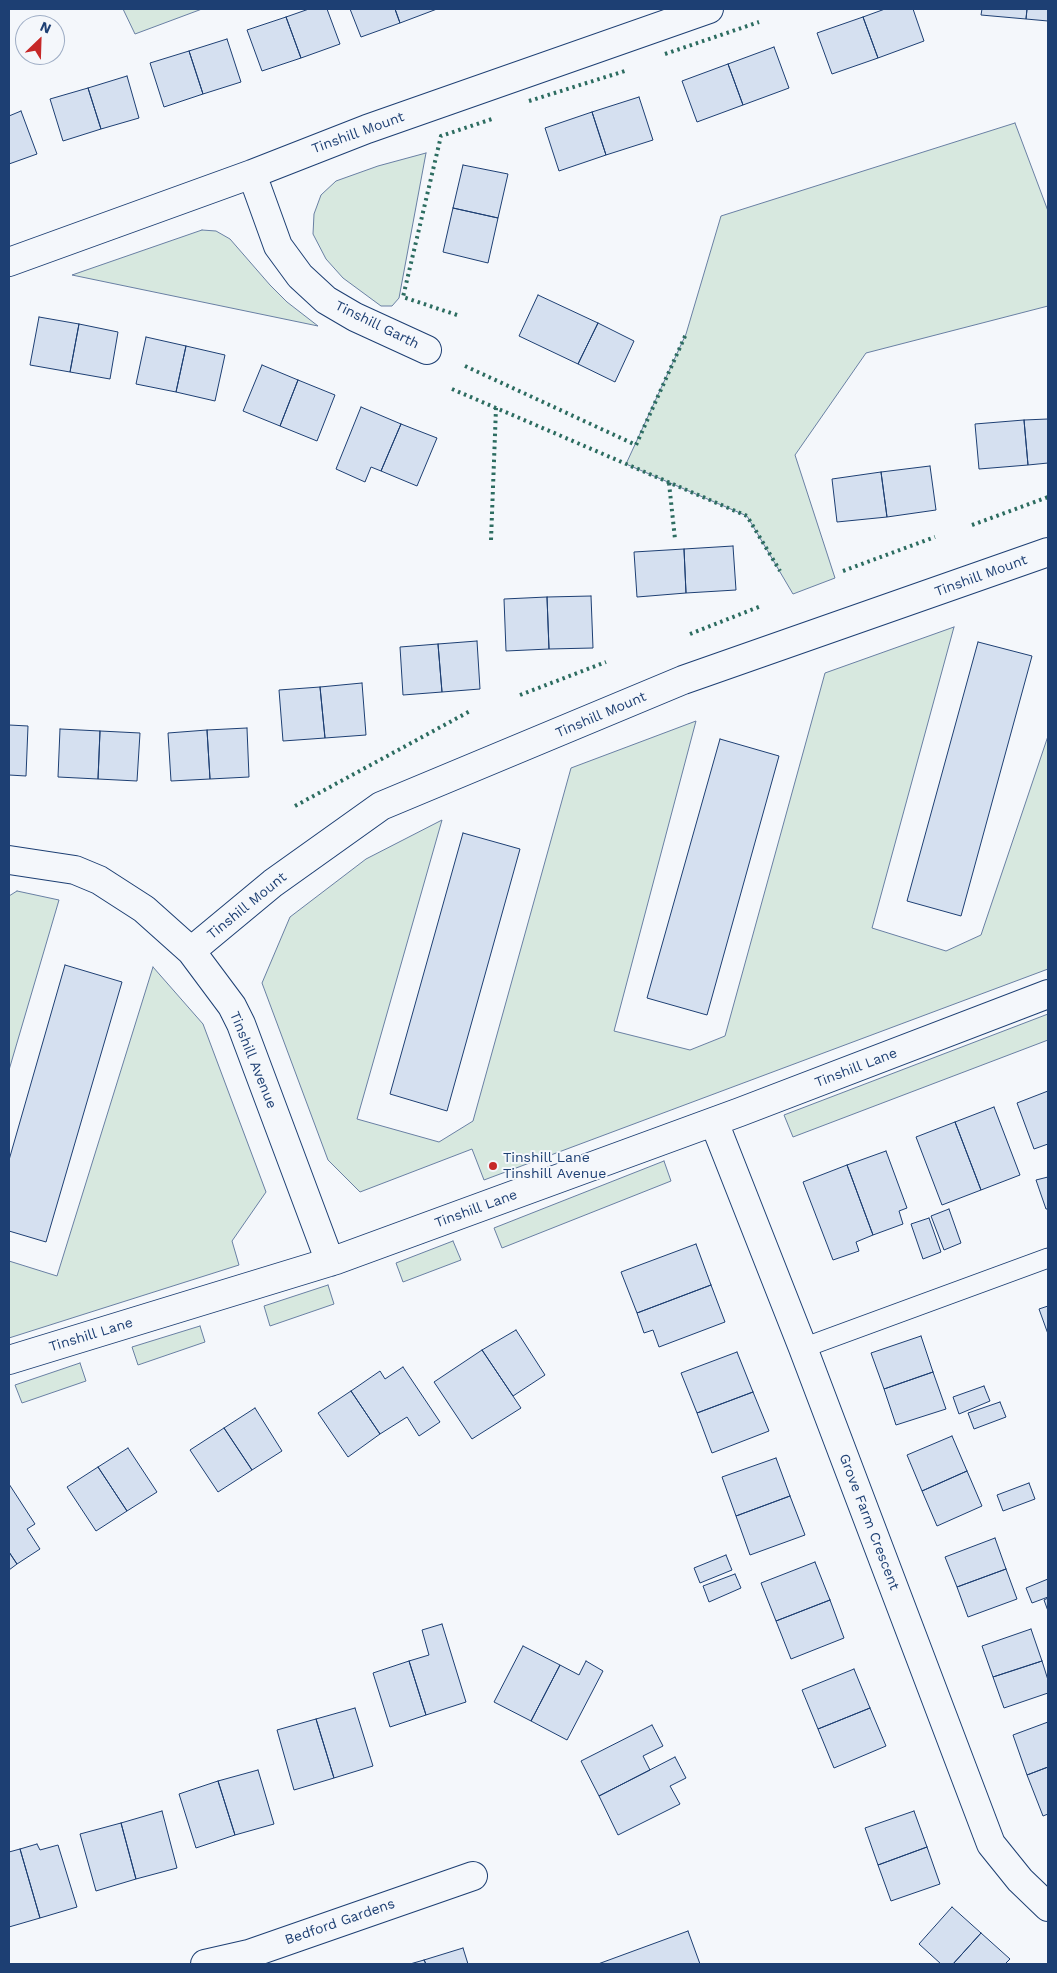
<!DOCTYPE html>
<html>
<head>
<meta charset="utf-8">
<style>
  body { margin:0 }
  #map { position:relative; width:1057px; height:1973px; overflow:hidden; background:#f4f7fb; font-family:"Work Sans",sans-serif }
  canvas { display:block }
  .frame { position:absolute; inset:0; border:10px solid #1d3f73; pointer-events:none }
  .north { position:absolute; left:15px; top:15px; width:50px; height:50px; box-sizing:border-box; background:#f4f7fb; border:1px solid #9eadc5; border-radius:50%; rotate:24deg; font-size:14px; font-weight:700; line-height:20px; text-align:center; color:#1d3f73 }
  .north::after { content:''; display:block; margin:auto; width:18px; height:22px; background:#c62828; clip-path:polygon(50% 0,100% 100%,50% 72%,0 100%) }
</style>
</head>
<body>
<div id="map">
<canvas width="1057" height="1973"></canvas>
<div class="frame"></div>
<div class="north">N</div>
</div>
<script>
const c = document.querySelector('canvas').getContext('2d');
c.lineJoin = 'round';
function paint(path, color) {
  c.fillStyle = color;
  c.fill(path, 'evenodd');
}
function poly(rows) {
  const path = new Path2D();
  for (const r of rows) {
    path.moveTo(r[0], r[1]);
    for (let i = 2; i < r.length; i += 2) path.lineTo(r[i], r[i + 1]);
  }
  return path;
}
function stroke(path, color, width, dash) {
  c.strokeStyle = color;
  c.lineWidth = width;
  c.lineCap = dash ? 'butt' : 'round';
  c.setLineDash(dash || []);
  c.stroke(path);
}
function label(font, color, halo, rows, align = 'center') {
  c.font = font + ' "Work Sans",sans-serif';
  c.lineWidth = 4;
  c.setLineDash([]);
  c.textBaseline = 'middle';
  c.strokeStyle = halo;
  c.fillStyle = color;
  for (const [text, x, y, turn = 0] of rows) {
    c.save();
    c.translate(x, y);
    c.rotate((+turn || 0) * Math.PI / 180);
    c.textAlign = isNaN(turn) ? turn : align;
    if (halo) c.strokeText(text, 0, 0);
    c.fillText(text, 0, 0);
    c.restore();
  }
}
const green = poly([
  [123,9,202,9,135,34,123,9],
  [1015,123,1048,211,1048,306,866,353,795,455,835,578,793,594,747,516,626,464,686,334,721,216,1015,123],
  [426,153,399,298,392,306,381,306,343,278,326,259,313,234,314,214,321,195,336,181,378,166,426,153],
  [202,230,216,231,230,239,270,285,287,302,318,326,72,275,202,230],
  [954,627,872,928,946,951,981,935,1048,736,1048,969,484,1180,472,1149,360,1192,328,1160,262,983,290,917,366,859,442,820,357,1119,439,1142,473,1121,571,768,696,721,614,1031,690,1050,725,1036,825,673,954,627],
  [17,891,59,900,9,1070,9,896,17,891],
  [153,967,203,1024,266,1192,232,1241,239,1265,9,1338,9,1261,57,1276,153,967],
  [1048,1014,1048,1040,793,1137,784,1115,1048,1014],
  [664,1161,671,1181,502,1248,494,1228,664,1161],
  [453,1241,461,1260,403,1282,396,1263,453,1241],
  [328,1285,334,1304,270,1326,264,1306,328,1285],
  [200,1326,205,1342,138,1365,132,1347,200,1326],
  [80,1363,86,1381,22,1403,15,1385,80,1363]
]);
paint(green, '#d7e8df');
stroke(green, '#687fa3', 1);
const building = poly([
  [309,9,327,9,340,44,301,58,286,17,309,9],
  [350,9,395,9,400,23,361,37,350,9],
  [395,9,437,9,400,23,395,9],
  [885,9,913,9,924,41,878,58,863,17,885,9],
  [982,9,1027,9,1026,19,981,15,982,9],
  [1027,9,1048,9,1048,21,1026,19,1027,9],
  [286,17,301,58,262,71,247,30,286,17],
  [863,17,878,58,832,74,817,33,863,17],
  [227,39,241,82,203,94,189,51,227,39],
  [774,47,789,88,743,105,728,64,774,47],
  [189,51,203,94,164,107,150,63,189,51],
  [728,64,743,105,697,122,682,81,728,64],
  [127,76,139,118,101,129,88,88,127,76],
  [88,88,101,129,63,141,50,99,88,88],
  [639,97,653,140,606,155,592,112,639,97],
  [21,111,37,154,9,164,9,116,21,111],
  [592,112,606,155,559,171,545,128,592,112],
  [463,165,508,174,498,218,453,208,463,165],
  [453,208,498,218,488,263,443,252,453,208],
  [538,295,598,323,578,364,519,336,538,295],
  [39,317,79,324,70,372,30,365,39,317],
  [598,323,634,341,615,382,578,364,598,323],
  [79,324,118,332,110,379,70,372,79,324],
  [146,337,186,346,176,392,136,384,146,337],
  [186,346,225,355,215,401,176,392,186,346],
  [262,365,298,380,280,426,243,411,262,365],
  [298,380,335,395,317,441,280,426,298,380],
  [361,407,401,424,381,471,371,467,365,482,336,469,361,407],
  [1048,419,1048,463,1028,465,1024,420,1048,419],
  [1024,420,1028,465,979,469,975,424,1024,420],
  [401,424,437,438,417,486,381,471,401,424],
  [930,466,936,510,887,517,881,472,930,466],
  [881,472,887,517,837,522,832,479,881,472],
  [733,546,736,590,686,593,684,549,733,546],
  [684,549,686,593,637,597,634,552,684,549],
  [591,596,593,648,549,649,547,597,591,596],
  [547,597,549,649,506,651,504,599,547,597],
  [477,641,480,689,442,692,438,644,477,641],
  [978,642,1032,656,961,916,907,901,978,642],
  [438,644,442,692,403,695,400,647,438,644],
  [362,683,366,735,325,738,320,687,362,683],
  [320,687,325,738,283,741,279,690,320,687],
  [9,725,28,726,26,776,9,775,9,725],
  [247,728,249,777,210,779,207,730,247,728],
  [60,729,100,731,98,779,58,777,60,729],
  [207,730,210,779,171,781,168,733,207,730],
  [100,731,140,733,137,781,98,779,100,731],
  [720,739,779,756,707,1015,647,998,720,739],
  [463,833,520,849,447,1111,390,1094,463,833],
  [65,965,122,982,46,1242,9,1231,9,1160,65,965],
  [1048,1091,1048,1144,1034,1149,1017,1103,1048,1091],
  [994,1107,1020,1175,981,1190,955,1122,994,1107],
  [955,1122,981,1190,942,1205,916,1137,955,1122],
  [886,1151,907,1208,899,1211,903,1224,873,1235,847,1165,886,1151],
  [847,1165,873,1235,856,1242,859,1251,833,1260,803,1182,847,1165],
  [1048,1177,1048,1209,1046,1209,1036,1180,1048,1177],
  [949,1209,961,1243,944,1250,931,1216,949,1209],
  [929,1218,941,1252,923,1259,911,1224,929,1218],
  [696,1244,711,1285,637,1313,621,1272,696,1244],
  [711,1285,725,1322,659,1347,653,1330,644,1333,637,1313,711,1285],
  [1048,1306,1048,1334,1039,1309,1048,1306],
  [516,1330,545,1375,513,1396,482,1350,516,1330],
  [921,1336,933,1372,884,1389,871,1353,921,1336],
  [482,1350,521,1408,472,1439,434,1382,482,1350],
  [737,1352,753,1392,697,1413,681,1373,737,1352],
  [403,1367,440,1422,419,1436,407,1417,380,1434,351,1391,380,1371,385,1379,403,1367],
  [933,1372,946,1409,896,1425,884,1389,933,1372],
  [984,1386,990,1401,959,1414,953,1397,984,1386],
  [351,1391,380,1434,348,1457,318,1413,351,1391],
  [753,1392,769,1431,712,1453,697,1413,753,1392],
  [1000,1402,1006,1417,974,1429,968,1413,1000,1402],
  [255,1408,282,1451,252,1470,224,1428,255,1408],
  [224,1428,252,1470,218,1492,190,1450,224,1428],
  [952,1436,967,1471,922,1491,907,1455,952,1436],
  [128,1448,157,1492,127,1511,98,1467,128,1448],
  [776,1458,790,1496,736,1516,722,1477,776,1458],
  [98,1467,127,1511,96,1531,67,1487,98,1467],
  [967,1471,982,1506,937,1526,922,1491,967,1471],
  [1029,1483,1035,1499,1003,1511,997,1495,1029,1483],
  [9,1484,35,1524,27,1529,40,1549,17,1564,9,1552,9,1484],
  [790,1496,805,1535,750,1555,736,1516,790,1496],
  [995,1538,1006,1569,957,1587,945,1557,995,1538],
  [9,1552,17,1564,9,1570,9,1552],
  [726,1555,732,1570,700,1583,694,1568,726,1555],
  [815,1562,830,1600,776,1621,761,1583,815,1562],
  [1006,1569,1017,1599,968,1617,957,1587,1006,1569],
  [735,1574,741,1588,709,1602,703,1586,735,1574],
  [1048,1579,1048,1597,1032,1603,1026,1588,1048,1579],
  [1048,1598,1048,1611,1044,1600,1048,1598],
  [830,1600,844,1638,791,1659,776,1621,830,1600],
  [442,1624,466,1702,426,1715,409,1661,429,1655,422,1630,442,1624],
  [1031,1629,1042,1661,993,1677,982,1646,1031,1629],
  [523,1646,560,1665,531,1721,494,1702,523,1646],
  [409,1661,426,1715,390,1727,373,1673,409,1661],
  [586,1661,603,1671,567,1740,531,1721,560,1665,579,1675,586,1661],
  [1042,1661,1048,1680,1048,1693,1004,1708,993,1677,1042,1661],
  [854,1669,870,1708,818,1729,802,1690,854,1669],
  [355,1708,373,1766,334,1778,316,1719,355,1708],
  [870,1708,886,1746,834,1768,818,1729,870,1708],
  [316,1719,334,1778,294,1790,277,1730,316,1719],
  [1048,1722,1048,1767,1027,1775,1013,1735,1048,1722],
  [652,1725,663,1746,643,1756,650,1770,599,1796,581,1761,652,1725],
  [675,1757,686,1778,670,1786,680,1804,618,1835,599,1796,675,1757],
  [1048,1767,1048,1814,1043,1816,1027,1775,1048,1767],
  [258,1770,274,1824,235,1835,218,1781,258,1770],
  [218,1781,235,1835,196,1848,179,1794,218,1781],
  [162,1811,177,1868,136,1879,121,1823,162,1811],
  [914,1811,927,1847,878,1865,865,1828,914,1811],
  [121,1823,136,1879,96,1891,80,1834,121,1823],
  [37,1844,40,1850,58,1845,77,1907,40,1918,20,1849,37,1844],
  [927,1847,940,1884,891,1901,878,1865,927,1847],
  [20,1849,40,1918,9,1927,9,1852,20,1849],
  [952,1907,981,1933,953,1964,941,1964,919,1944,952,1907],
  [688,1931,700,1964,598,1964,688,1931],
  [981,1933,1010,1959,1005,1964,953,1964,981,1933],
  [463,1948,468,1964,426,1964,424,1960,463,1948],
  [424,1960,426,1964,410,1964,424,1960]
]);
paint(building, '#d5e0f0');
stroke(building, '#1d3f73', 1);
const service = poly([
  [803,1348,1048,1258]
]);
const minor = poly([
  [252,174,278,246,300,276,326,300,355,317,427,350],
  [9,262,252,174,367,129,709,9],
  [9,860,75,870,99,880,144,909,191,951,232,1006,241,1024,330,1262],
  [191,951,273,883,381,806,683,680,1048,552],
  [714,1122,803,1348,991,1844,1020,1880,1048,1907],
  [9,1360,336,1260,740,1112,1048,994],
  [205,1964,249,1954,473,1876]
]);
stroke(service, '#1d3f73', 21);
stroke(minor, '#1d3f73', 30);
stroke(service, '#f4f7fb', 19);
stroke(minor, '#f4f7fb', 28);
stroke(poly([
  [665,54,759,22],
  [529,101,628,70],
  [457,315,403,297,441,136,495,118],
  [465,366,636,445,686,334],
  [452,389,747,516,780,571],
  [669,483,675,539],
  [972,525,1048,497],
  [491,540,496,408],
  [843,571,935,537],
  [690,634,761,606],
  [520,695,606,662],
  [295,806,472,710]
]), '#2c6c60', 4, [2.5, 4]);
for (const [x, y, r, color] of [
  [493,1166,5,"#c62828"]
]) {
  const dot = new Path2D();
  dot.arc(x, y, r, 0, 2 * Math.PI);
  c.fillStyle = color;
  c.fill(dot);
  stroke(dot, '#f4f7fb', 2);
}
label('14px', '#1d3f73', '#f4f7fb', [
  ["Tinshill Mount",358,133,-20],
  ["Tinshill Garth",377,325,26],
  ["Tinshill Mount",981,576,-20],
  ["Tinshill Mount",601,715,-23],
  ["Tinshill Mount",247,906,-39],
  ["Tinshill Avenue",253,1060,68],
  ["Tinshill Lane",856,1068,-21],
  ["Tinshill Lane",476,1209,-20],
  ["Tinshill Lane",91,1335,-17],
  ["Grove Farm Crescent",869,1522,69],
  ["Bedford Gardens",340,1922,-19]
]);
label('14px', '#1d3f73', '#f4f7fb', [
  ["Tinshill Lane",503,1158],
  ["Tinshill Avenue",503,1174]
], 'left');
</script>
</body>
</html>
